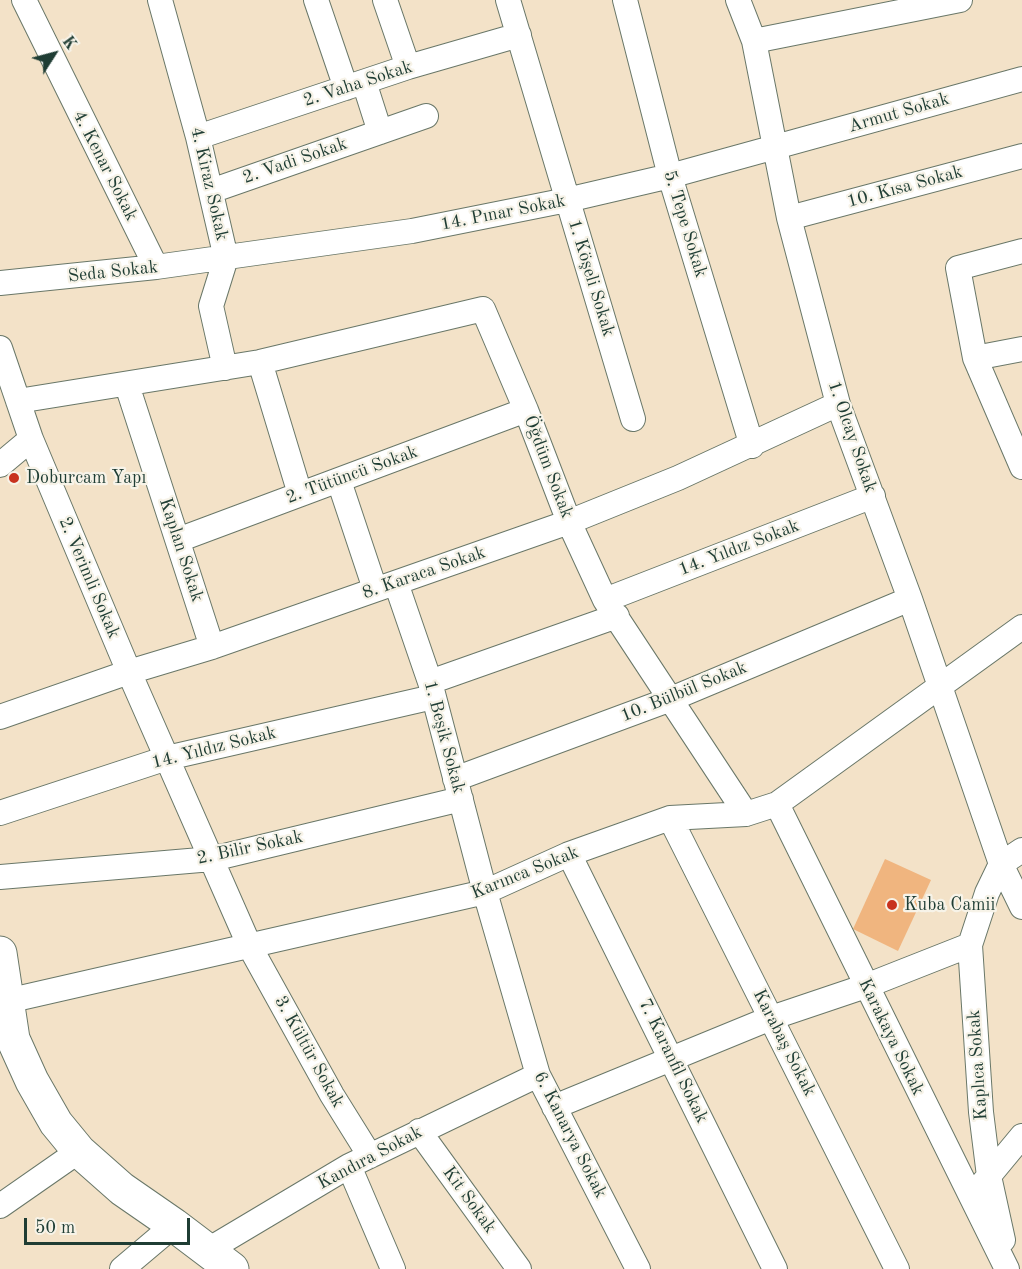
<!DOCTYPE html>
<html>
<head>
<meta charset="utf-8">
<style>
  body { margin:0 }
  #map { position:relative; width:1022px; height:1269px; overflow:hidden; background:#f3e2c8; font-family:"Old Standard TT",serif }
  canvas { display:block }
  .north { position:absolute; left:24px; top:24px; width:60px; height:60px; -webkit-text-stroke:4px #f7f3e8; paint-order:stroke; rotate:54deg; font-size:16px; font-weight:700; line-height:24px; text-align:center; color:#1f3d34 }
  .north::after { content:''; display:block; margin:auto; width:21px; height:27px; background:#1f3d34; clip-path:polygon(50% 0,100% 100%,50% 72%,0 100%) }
  .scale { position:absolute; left:24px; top:1218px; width:166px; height:27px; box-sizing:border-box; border:3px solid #1f3d34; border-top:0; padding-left:8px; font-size:18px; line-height:21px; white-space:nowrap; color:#1f3d34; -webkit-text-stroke:4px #f7f3e8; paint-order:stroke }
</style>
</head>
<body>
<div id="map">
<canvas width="1022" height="1269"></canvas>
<div class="north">K</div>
<div class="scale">50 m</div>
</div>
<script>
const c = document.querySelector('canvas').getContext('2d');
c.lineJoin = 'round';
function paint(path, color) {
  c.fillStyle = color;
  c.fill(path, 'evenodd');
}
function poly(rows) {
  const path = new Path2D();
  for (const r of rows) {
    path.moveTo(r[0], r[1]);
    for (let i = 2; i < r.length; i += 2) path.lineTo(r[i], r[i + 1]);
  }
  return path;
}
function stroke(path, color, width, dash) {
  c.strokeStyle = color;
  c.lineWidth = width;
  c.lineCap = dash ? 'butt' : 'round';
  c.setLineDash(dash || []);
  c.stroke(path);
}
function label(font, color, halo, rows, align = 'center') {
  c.font = font + ' "Old Standard TT",serif';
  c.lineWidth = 4.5;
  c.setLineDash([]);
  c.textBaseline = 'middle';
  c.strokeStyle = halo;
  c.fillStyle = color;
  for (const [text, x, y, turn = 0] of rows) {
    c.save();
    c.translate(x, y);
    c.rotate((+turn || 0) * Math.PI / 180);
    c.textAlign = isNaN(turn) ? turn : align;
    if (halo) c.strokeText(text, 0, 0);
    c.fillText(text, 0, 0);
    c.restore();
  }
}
paint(poly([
  [885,859,931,880,898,951,853,929]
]), '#f0b57f');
const minor = poly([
  [24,0,156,267],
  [160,0,198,137,226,258,211,306,225,368],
  [316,0,346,88],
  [385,0,408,67],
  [508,0,633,419],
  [625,0,670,176,752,446],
  [738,0,754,41,789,218,838,404,910,599,1001,864,1022,907],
  [754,41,960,0],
  [364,82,380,132],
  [198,137,408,67,519,35],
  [211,191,426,116],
  [789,218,1022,156],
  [1022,251,958,268,975,358,1022,467],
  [0,283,156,267,412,231,567,200,670,176,1022,79],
  [0,348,31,439,129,672,250,947,332,1095,370,1156],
  [975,358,1022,349],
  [260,362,300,494],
  [127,385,212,647],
  [18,401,260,362,483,309,526,410,569,522,605,600,746,814],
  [0,465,31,439],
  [339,481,375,589],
  [178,540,526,410],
  [396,583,430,682,485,892,538,1075,638,1269],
  [605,600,873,496],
  [430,682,617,616],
  [0,717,129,672,212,647,569,522,678,478,838,404],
  [455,779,671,699,910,599],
  [777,804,1007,1269],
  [0,813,167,758,433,697],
  [670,818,897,1269],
  [569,854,775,1269],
  [1001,864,987,893,970,945,981,1112,989,1176,1003,1240],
  [1001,864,1022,850],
  [0,877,212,859,461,799],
  [7,1001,485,892,569,854,670,818,746,814,777,804,1022,627],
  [554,1107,771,1018,866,986,970,945],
  [419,1131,519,1269],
  [349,1166,393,1269],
  [983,1183,1022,1136],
  [0,1206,79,1151],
  [208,1250,349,1166,538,1075],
  [122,1269,174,1225]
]);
const secondary = poly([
  [0,953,13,1039,32,1081,56,1123,79,1151,122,1189,174,1225,232,1269]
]);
stroke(minor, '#697768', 26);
stroke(secondary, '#697768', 35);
stroke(minor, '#fff', 24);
stroke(secondary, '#fff', 33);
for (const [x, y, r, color] of [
  [14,478,6,"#c8321e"],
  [892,905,6,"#c8321e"]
]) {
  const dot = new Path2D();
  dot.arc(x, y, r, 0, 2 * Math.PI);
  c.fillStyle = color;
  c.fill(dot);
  stroke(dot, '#f7f3e8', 2);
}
label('18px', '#1f3d34', '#f7f3e8', [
  ["2. Vaha Sokak",358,84,-18],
  ["Armut Sokak",899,113,-16],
  ["2. Vadi Sokak",295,161,-19],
  ["4. Kenar Sokak",105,166,63],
  ["4. Kiraz Sokak",209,184,77],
  ["10. Kısa Sokak",905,187,-15],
  ["14. Pınar Sokak",503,213,-11],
  ["5. Tepe Sokak",685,224,73],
  ["Seda Sokak",113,272,-6],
  ["1. Köşeli Sokak",591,278,73],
  ["1. Olcay Sokak",852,437,71],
  ["Öğdüm Sokak",548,467,69],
  ["2. Tütüncü Sokak",352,475,-20],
  ["14. Yıldız Sokak",739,548,-21],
  ["Kaplan Sokak",181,550,72],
  ["8. Karaca Sokak",424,573,-19],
  ["2. Verimli Sokak",89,578,67],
  ["10. Bülbül Sokak",684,692,-22],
  ["1. Beşik Sokak",444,737,75],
  ["14. Yıldız Sokak",214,748,-14],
  ["2. Bilir Sokak",250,848,-12],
  ["Karınca Sokak",525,873,-22],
  ["Karakaya Sokak",891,1037,64],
  ["Karabaş Sokak",784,1043,63],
  ["3. Kültür Sokak",309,1052,61],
  ["7. Karanfil Sokak",673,1061,64],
  ["Kaplıca Sokak",978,1065,-94],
  ["6. Kanarya Sokak",570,1135,63],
  ["Kandıra Sokak",370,1158,-28],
  ["Kit Sokak",469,1200,54]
]);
label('18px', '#1f3d34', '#f7f3e8', [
  ["Doburcam Yapı",26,478],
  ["Kuba Camii",904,905]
], 'left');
</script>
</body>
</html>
